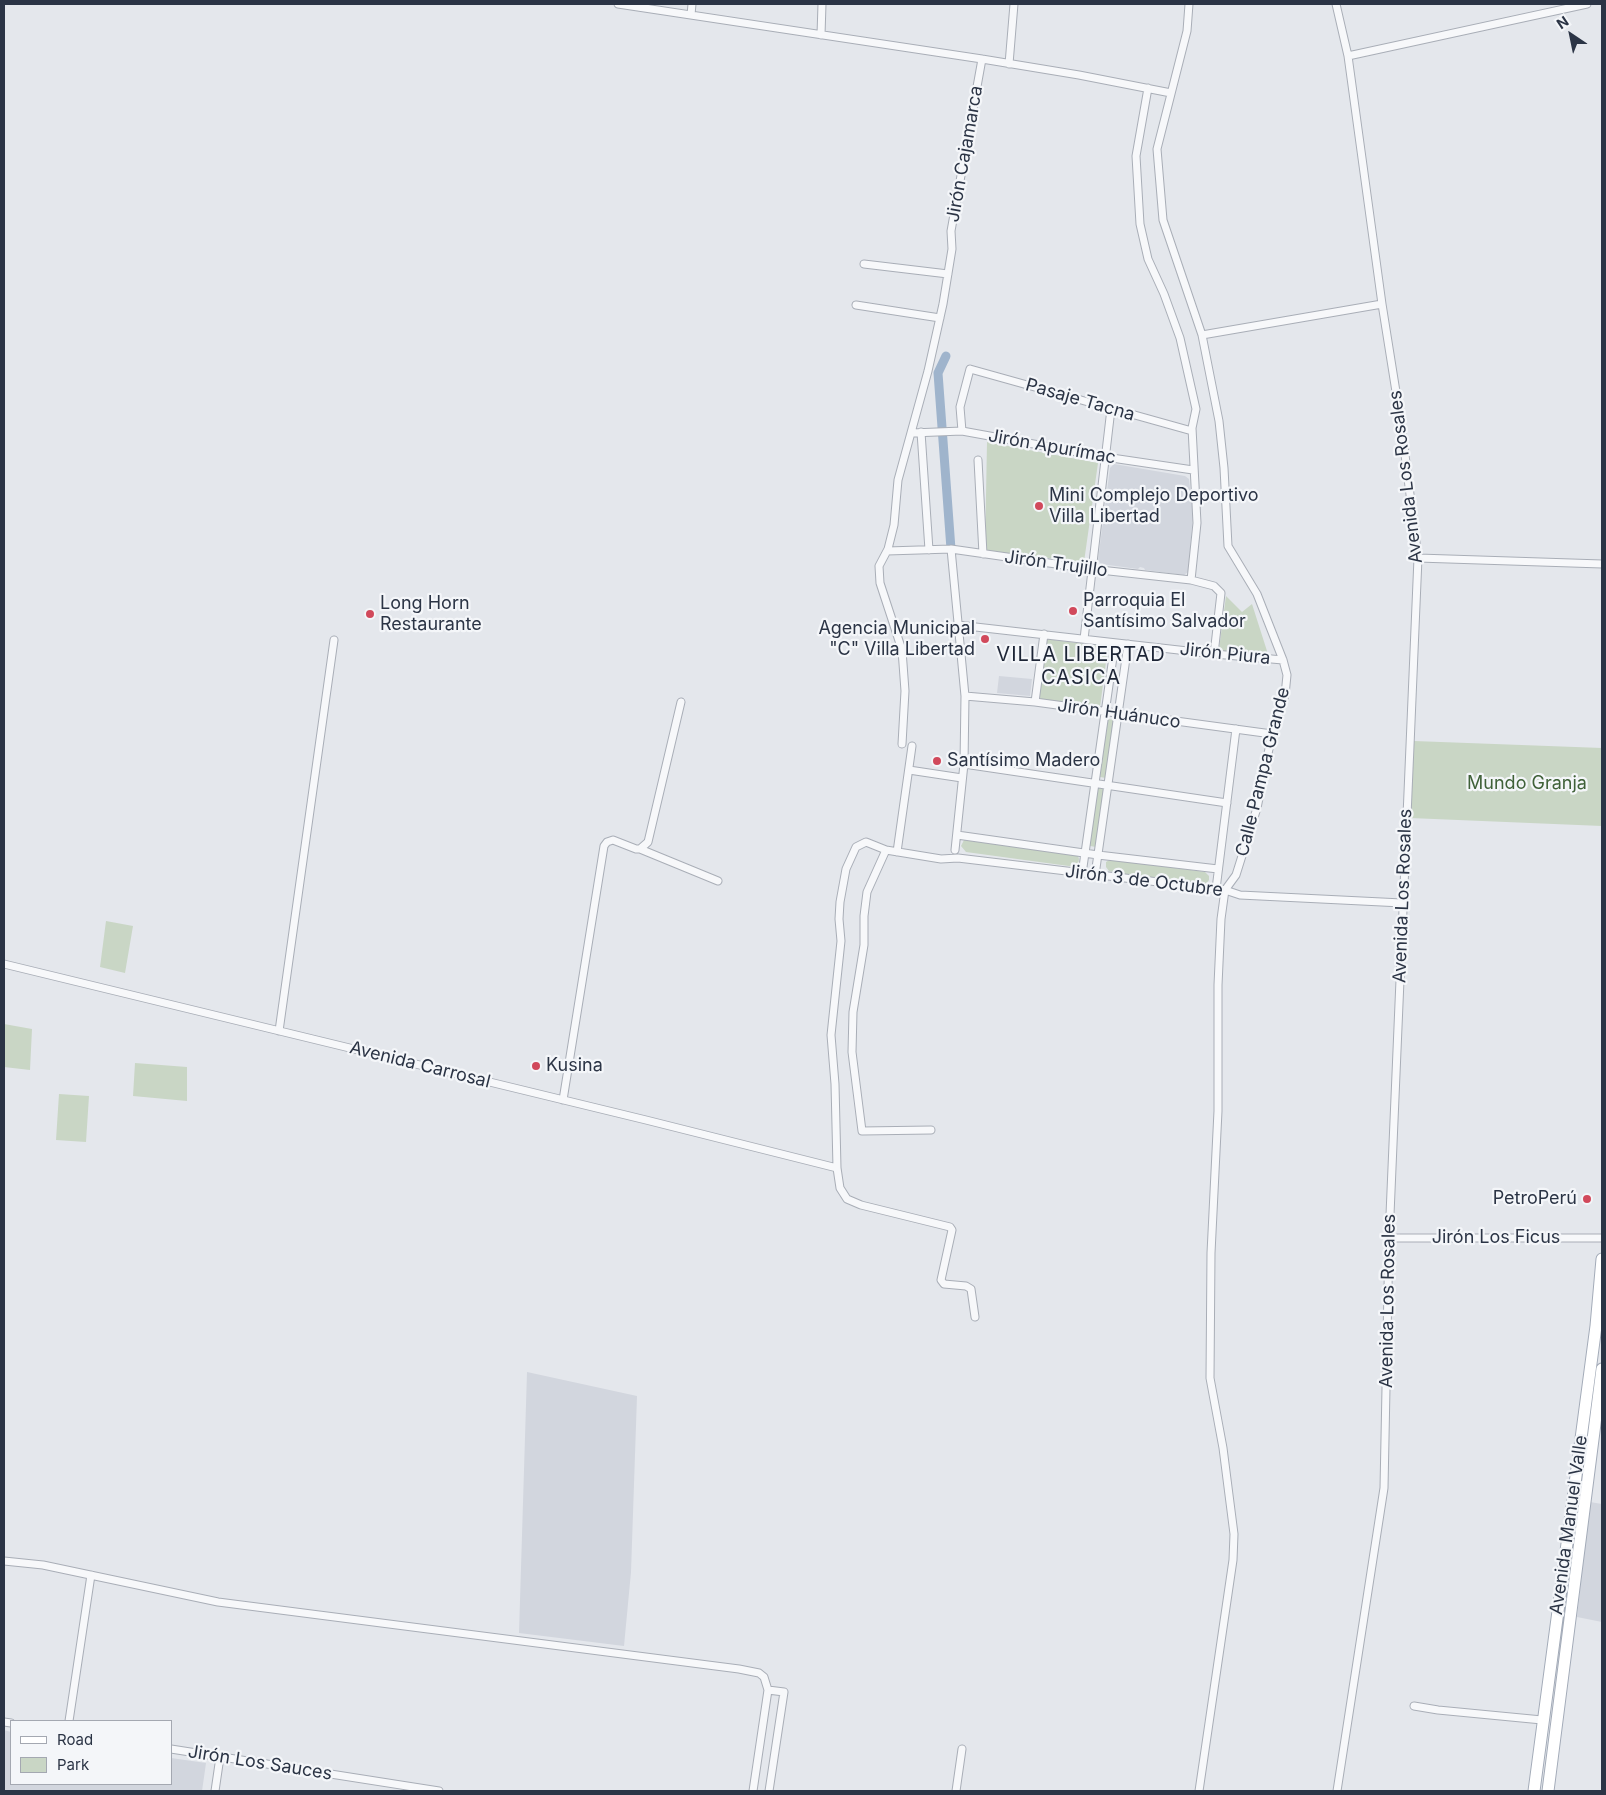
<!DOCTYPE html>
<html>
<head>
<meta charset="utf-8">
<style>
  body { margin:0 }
  #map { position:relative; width:1606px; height:1795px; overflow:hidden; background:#e4e7ec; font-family:Inter,sans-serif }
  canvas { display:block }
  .frame { position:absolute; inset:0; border:5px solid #2b3445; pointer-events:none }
  .legend { position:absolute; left:10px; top:1720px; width:162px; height:65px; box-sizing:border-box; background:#f4f6f9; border:1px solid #a4a8b1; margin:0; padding:6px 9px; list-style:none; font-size:15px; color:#2b3445 }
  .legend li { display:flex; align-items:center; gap:10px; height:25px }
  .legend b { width:25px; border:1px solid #a4a8b1 }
  .north { position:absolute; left:1546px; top:10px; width:50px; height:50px; -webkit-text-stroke:4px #f4f6f9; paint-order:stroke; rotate:326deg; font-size:14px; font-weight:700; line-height:20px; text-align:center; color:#2b3445 }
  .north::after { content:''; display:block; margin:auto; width:18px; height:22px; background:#2b3445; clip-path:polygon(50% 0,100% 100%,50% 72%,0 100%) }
</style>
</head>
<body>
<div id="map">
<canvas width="1606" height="1795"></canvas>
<div class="frame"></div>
<ul class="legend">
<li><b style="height:6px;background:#fff"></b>Road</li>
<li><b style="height:14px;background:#c9d6c5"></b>Park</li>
</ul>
<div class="north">N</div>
</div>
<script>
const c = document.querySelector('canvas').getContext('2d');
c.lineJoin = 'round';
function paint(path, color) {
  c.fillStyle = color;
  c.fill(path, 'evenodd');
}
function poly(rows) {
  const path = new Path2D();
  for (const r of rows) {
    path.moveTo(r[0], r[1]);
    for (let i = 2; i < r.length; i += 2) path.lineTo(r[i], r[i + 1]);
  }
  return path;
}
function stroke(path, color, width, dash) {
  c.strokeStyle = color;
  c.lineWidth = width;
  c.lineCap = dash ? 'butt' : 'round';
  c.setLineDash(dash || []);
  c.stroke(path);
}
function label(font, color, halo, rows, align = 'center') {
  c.font = font + ' Inter,sans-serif';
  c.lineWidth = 4.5;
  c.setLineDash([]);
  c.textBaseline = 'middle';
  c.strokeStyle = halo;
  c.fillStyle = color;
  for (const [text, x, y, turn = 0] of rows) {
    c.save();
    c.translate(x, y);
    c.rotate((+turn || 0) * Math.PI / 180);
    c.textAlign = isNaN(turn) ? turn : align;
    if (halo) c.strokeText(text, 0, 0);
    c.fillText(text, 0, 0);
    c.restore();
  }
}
paint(poly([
  [1114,464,1185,476,1189,479,1193,515,1188,572,1184,575,1145,570,1144,568,1140,567,1138,569,1101,564,1098,560,1110,468],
  [999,676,1032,679,1030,696,997,693],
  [527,1372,637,1396,631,1572,624,1646,519,1633],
  [1590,1502,1602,1504,1602,1622,1577,1617],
  [4,1730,11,1732,11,1784,171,1784,171,1758,206,1763,202,1791,4,1791]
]), '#d2d6de');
paint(poly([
  [987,442,1098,463,1084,562,989,551,985,549],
  [1226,596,1242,612,1252,604,1267,651,1266,655,1263,656,1222,651,1219,649],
  [1046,639,1108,647,1100,707,1038,699],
  [1108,719,1114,720,1106,778,1100,777],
  [1414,741,1602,748,1602,826,1410,818],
  [1098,788,1104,789,1096,847,1090,846],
  [964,840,1074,855,1078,856,1079,859,1078,865,1076,867,966,852,961,846],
  [1111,859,1205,872,1209,876,1209,880,1205,885,1203,885,1116,873,1109,871,1106,867,1106,862],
  [106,921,133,926,125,973,100,967],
  [4,1024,32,1029,30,1070,4,1067],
  [135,1063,187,1067,187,1101,133,1096],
  [59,1094,89,1096,86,1142,56,1140]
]), '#c9d6c5');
stroke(poly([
  [946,356,938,373,951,549]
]), '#9fb4cc', 9);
const street = poly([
  [618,4,982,59,1079,75,1171,93],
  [1189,4,1187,31,1157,149,1163,220,1202,335,1219,421,1224,468,1228,546,1257,594,1283,660,1287,675,1285,695,1272,734,1257,808,1236,875,1225,890,1221,919,1218,985,1218,1111,1211,1253,1210,1378,1223,1448,1234,1534,1233,1560,1199,1791],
  [1336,4,1348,56,1382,304,1401,423,1418,558,1389,1238,1384,1488,1337,1791],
  [691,15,692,4],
  [821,35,822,4],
  [1348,56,1587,4],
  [1009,64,1014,4],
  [1148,88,1136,156,1140,224,1148,259,1164,294,1180,338,1196,409,1192,428,1197,523,1191,580],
  [864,264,948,274],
  [856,305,940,318],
  [1202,335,1382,304],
  [962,431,960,407,970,369,1192,431],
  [921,432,929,550],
  [912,433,962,431,1105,457,1193,470],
  [978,460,983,554],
  [951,549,965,696,964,764,955,850],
  [887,551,951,549,1091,569,1191,580,1214,586,1221,593,1214,654],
  [1418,558,1602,564],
  [958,625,1214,654,1283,660],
  [1084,639,1111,409],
  [965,696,1035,702,1272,734],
  [1035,702,1044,634],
  [902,744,905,691,902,650,880,583,879,566,888,549,894,525,898,480,928,371,943,304,952,249,951,231,982,59],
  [964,764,1227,803],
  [909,770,962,778],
  [957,835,1098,855,1218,869],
  [640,849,718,881],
  [886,850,867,892,864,916,864,945,853,1012,852,1052,862,1131,931,1130],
  [897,852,912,746],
  [1082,874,1115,643],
  [1095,875,1128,644],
  [1216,889,1236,729],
  [4,964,646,1120,837,1168],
  [279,1031,334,640],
  [563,1100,604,846,607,842,613,840,636,849,640,849,648,842,681,702],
  [1389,1238,1602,1238],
  [975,1317,971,1289,966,1286,944,1284,941,1280,952,1230,950,1227,861,1205,847,1199,840,1188,837,1168,835,1084,831,1035,841,941,839,919,840,902,846,869,856,847,866,842,886,850,941,859,958,858,1225,890,1240,895,1402,903],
  [4,1561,43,1565,218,1602,739,1669,759,1673,764,1677,768,1690,753,1791],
  [768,1690,784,1692,769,1791],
  [1414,1706,1438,1710,1542,1720],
  [69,1721,91,1575],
  [4,1722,11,1723],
  [171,1749,439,1791],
  [215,1791,220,1757],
  [956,1791,962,1749]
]);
const primary = poly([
  [1534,1791,1596,1326,1602,1259],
  [1548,1791,1602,1369]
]);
stroke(street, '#a9aeb7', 9);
stroke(primary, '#a3abb8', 13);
stroke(street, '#f7f8fa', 7);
stroke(primary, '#fff', 11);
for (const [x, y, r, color] of [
  [1039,506,5,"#d1495b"],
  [1073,611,5,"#d1495b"],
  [370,614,5,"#d1495b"],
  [985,639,5,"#d1495b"],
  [937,761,5,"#d1495b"],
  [536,1066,5,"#d1495b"],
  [1587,1199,5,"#d1495b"]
]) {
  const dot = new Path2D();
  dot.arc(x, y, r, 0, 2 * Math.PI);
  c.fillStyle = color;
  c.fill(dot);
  stroke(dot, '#f4f6f9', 2);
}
label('18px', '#2b3445', '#f4f6f9', [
  ["Jirón Cajamarca",965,154,-80],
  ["Pasaje Tacna",1080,400,16],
  ["Jirón Apurímac",1052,447,10],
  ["Avenida Los Rosales",1406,477,-97],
  ["Jirón Trujillo",1056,564,8],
  ["Jirón Piura",1225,654,6],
  ["Jirón Huánuco",1119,714,8],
  ["Calle Pampa Grande",1263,772,-76],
  ["Jirón 3 de Octubre",1144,881,7],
  ["Avenida Los Rosales",1403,896,-88],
  ["Avenida Carrosal",420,1065,14],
  ["Jirón Los Ficus",1496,1238],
  ["Avenida Los Rosales",1388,1301,-89],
  ["Avenida Manuel Valle",1569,1525,-82],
  ["Jirón Los Sauces",260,1763,9]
]);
label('18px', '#2b3445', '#f4f6f9', [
  ["Mini Complejo Deportivo",1049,496],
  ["Villa Libertad",1049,517],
  ["Parroquia El",1083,601],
  ["Santísimo Salvador",1083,622],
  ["Long Horn",380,604],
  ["Restaurante",380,625],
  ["Agencia Municipal",975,629,"right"],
  ["\"C\" Villa Libertad",975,650,"right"],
  ["Santísimo Madero",947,761],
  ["Kusina",546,1066],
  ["PetroPerú",1577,1199,"right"]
], 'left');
label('18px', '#3f6138', '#f4f6f9', [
  ["Mundo Granja",1527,784]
]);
c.letterSpacing = '1px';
label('20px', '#1d2536', '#f4f6f9', [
  ["VILLA LIBERTAD",1081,655],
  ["CASICA",1081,678]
]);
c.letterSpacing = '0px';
</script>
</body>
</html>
